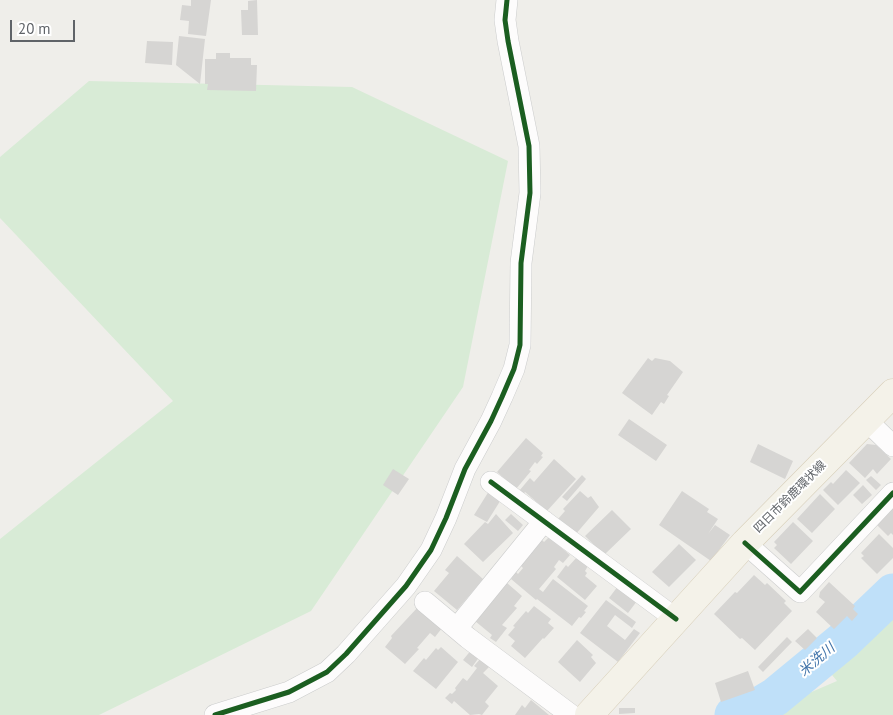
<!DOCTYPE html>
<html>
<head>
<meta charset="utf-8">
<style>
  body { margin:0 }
  #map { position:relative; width:893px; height:715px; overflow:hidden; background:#efeeea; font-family:"PT Sans",sans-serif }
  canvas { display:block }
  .scale { position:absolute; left:10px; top:20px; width:65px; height:22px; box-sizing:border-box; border:2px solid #5f6368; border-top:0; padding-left:6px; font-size:15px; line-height:18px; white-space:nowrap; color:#5f6368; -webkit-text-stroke:4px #fff; paint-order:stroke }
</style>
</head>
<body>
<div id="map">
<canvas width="893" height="715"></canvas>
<div class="scale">20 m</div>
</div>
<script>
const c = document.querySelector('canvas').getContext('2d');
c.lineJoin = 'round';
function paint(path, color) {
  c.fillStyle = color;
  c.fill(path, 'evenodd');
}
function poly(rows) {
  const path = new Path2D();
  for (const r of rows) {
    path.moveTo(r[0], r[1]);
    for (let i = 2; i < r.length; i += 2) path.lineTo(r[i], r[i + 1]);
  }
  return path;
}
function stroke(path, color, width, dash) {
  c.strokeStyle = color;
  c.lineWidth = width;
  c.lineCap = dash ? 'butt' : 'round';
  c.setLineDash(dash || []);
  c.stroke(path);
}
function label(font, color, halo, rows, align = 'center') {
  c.font = font + ' "PT Sans","Noto Sans JP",sans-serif';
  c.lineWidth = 4;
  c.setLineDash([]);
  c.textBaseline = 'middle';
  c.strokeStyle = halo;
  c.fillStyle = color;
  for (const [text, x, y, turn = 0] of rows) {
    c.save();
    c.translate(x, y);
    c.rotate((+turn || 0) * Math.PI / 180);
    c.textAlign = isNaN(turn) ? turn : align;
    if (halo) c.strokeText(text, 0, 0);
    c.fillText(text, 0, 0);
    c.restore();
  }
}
paint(poly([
  [89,81,352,87,508,161,463,387,311,611,99,715,0,715,0,539,173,401,0,218,0,157],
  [893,603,893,715,751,715,765,712,837,681,823,664]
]), '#d8ebd6');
stroke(poly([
  [734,715,760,706,775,697,843,641,893,593]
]), '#bfe0f9', 39);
paint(poly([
  [191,0,211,0,206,36,188,34,189,21,180,20,182,5,191,6],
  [257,0,258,35,242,35,241,10,248,10,248,1],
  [179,36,205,39,200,84,176,65],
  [147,41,173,42,172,65,145,63],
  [216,53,230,53,230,58,251,58,251,65,257,65,256,91,207,90,208,84,205,84,205,59,216,59],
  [648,358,652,361,655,358,670,361,683,372,667,395,669,396,664,404,661,402,652,415,622,393],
  [629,419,667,445,656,461,618,435],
  [526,438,543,453,541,456,543,457,537,464,535,462,529,470,531,471,516,489,497,472],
  [758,444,793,461,785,479,750,462],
  [867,444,876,445,891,459,877,474,873,469,865,478,849,463],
  [554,459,576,479,547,511,525,492,523,495,519,491,530,478,534,482],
  [393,469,409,479,398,495,383,485],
  [846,470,860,483,838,505,823,490,831,482,833,484],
  [582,475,586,479,567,501,562,497],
  [871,476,881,485,876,490,866,480],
  [863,485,872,495,862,504,853,495],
  [489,491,502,498,487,522,474,515],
  [580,491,588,498,591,496,599,507,575,535,558,519,565,511,563,509],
  [682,491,709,509,707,512,718,519,708,534,715,525,730,535,711,561,659,525],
  [820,494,835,509,812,533,797,519],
  [893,507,893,535,891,533,888,536,876,524],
  [612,510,631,529,604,555,585,536],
  [496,514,513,533,483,562,464,544,485,522,488,524],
  [511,514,523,525,518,531,505,520],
  [793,522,813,541,791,564,774,548,777,545,774,542],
  [879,534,893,548,893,558,877,574,861,558,864,556,861,553],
  [549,537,570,555,563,563,559,560,554,567,556,569,539,589,543,592,553,579,588,606,584,611,586,612,581,618,579,617,572,626,537,599,536,600,511,579,516,572,518,574,523,568,520,565,542,540,544,542],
  [679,544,696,560,669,587,652,572],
  [457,556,483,579,457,610,434,591,449,573,445,570],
  [577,557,588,566,585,571,587,573,585,576,597,586,585,600,557,577,566,565,568,567],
  [754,575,765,585,767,583,786,601,784,603,792,611,755,650,742,638,740,639,714,614,735,592,737,593],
  [829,582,855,606,853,609,858,614,852,621,847,616,834,629,816,612,825,602,819,597,820,592],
  [507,583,522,596,514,606,517,608,502,625,507,628,496,642,490,638,492,635,475,621],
  [618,586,637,601,628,613,609,598],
  [606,600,636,622,632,628,615,615,607,626,625,640,634,629,640,633,618,662,580,633],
  [534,606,551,619,548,623,554,628,544,639,543,638,525,658,511,646,515,641,508,635,515,627,513,626,526,611,528,613],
  [418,607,442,628,435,637,430,633,417,648,419,649,405,664,385,647,392,638,391,636],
  [808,629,817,638,805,650,795,641],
  [787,637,792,642,763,672,758,667],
  [577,640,593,655,591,657,596,663,580,682,558,662],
  [441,647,458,662,436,689,413,671,424,658,426,660,436,648,438,650],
  [472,649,480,656,472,667,463,660],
  [481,658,490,666,483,673,498,686,485,702,489,706,482,715,479,714,470,715,454,701,452,704,445,698,450,693,452,694,456,690,455,688,463,678,467,681,477,668,474,666],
  [748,671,755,690,721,702,715,683],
  [531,700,549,715,515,715,522,705,525,708],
  [619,708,635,708,635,713,619,714]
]), '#d6d5d3');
const street = poly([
  [866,420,893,446],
  [491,482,676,619],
  [745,543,800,592,893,493],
  [425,602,468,638,571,715],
  [457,628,544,521],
  [215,715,289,692,327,672,346,654,406,586,431,550,446,518,465,469,491,421,502,397,514,369,520,345,521,263,530,193,529,146,508,41,505,20,507,0]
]);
const primary = poly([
  [589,715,745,543,893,393]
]);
stroke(street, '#cbcccc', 22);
stroke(primary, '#d7ceb8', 29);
stroke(street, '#fdfcfc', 21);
stroke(primary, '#f4f2e9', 28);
stroke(poly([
  [491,482,676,619],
  [745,543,800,592,893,493],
  [215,715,289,692,327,672,346,654,406,586,431,550,446,518,465,469,491,421,502,397,514,369,520,345,521,263,530,193,529,146,508,41,505,20,507,0]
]), '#1b5e20', 5);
label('12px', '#5f6368', '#fff', [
  ["四日市鈴鹿環状線",790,497,-45]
]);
label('italic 14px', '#4174aa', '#fff', [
  ["米洗川",817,660,-41]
]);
</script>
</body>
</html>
